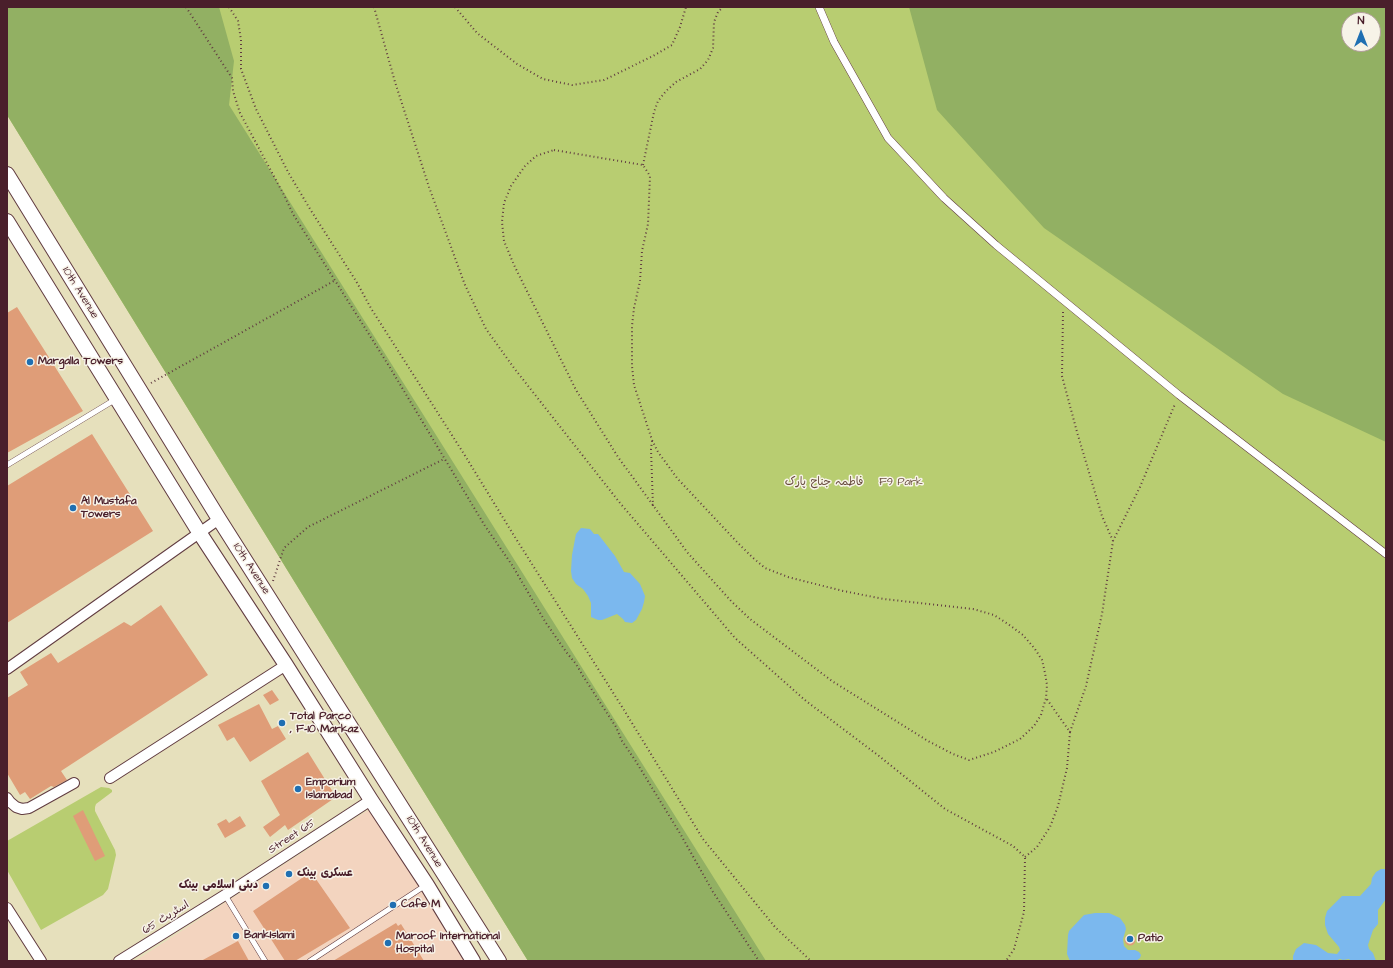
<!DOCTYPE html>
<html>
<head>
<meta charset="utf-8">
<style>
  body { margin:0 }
  #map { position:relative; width:1393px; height:968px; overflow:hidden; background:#e6e0bc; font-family:"Architects Daughter",sans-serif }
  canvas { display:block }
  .frame { position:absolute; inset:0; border:8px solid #4a1f2b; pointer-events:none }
  .north { position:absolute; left:1341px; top:12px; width:40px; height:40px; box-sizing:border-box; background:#f7f3e8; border:1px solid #b29e9c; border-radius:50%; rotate:0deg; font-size:11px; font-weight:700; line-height:16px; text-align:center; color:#4a1f2b }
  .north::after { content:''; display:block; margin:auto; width:14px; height:18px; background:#1f6fb2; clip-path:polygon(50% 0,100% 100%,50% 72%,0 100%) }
</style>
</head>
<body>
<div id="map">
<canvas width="1393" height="968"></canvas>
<div class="frame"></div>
<div class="north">N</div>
</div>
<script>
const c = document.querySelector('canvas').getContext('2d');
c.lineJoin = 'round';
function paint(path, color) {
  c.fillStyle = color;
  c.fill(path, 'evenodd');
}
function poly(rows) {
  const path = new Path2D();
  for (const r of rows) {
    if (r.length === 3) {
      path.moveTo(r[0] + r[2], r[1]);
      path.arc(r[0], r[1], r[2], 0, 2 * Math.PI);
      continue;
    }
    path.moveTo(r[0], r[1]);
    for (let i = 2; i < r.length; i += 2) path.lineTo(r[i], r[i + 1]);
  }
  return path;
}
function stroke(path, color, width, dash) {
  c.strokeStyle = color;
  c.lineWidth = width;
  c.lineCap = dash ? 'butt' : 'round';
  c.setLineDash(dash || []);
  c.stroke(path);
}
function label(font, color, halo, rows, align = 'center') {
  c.font = font + ' "Architects Daughter","Playpen Sans Arabic",sans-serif';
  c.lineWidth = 3;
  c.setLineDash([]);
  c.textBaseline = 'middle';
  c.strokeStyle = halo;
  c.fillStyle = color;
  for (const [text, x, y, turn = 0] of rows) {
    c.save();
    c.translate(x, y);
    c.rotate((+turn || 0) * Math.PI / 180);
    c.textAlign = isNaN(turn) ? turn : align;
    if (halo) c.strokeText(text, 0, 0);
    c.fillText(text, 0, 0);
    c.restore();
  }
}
paint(poly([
  [370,809,465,961,135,961,163,943]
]), '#f3d4bf');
paint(poly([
  [7,7,1386,7,1386,961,528,961,7,115],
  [1349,20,1373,20,1373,44,1349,44],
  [101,787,109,788,112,790,112,792,96,804,95,807,95,811,115,850,116,855,108,889,103,895,41,930,7,870,7,841]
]), '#b8cd71');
paint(poly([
  [7,7,219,7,234,61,229,105,766,961,528,961,7,115],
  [909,7,1386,7,1386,442,1283,394,1044,228,937,110],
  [1349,20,1373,20,1373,44,1349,44]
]), '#92b063');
paint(poly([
  [581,528,590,529,594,534,598,534,615,556,624,572,630,573,640,584,645,596,644,602,642,609,636,620,632,623,625,622,623,619,617,614,602,620,598,620,591,617,591,603,588,596,583,589,576,584,572,578,571,571,572,555,576,534],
  [1381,869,1386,869,1386,899,1378,910,1378,924,1373,930,1368,945,1369,949,1373,953,1376,961,1351,961,1349,959,1343,960,1340,959,1335,961,1293,961,1293,956,1296,949,1304,943,1316,945,1328,953,1337,954,1340,950,1339,947,1328,934,1325,925,1325,918,1327,911,1342,896,1360,896,1371,884,1372,878,1376,872],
  [1095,913,1109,913,1120,918,1125,925,1126,929,1123,939,1124,946,1128,950,1135,950,1139,952,1141,955,1140,958,1136,961,1070,961,1067,954,1068,935,1069,931,1084,915]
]), '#7bb8ee');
paint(poly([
  [17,307,83,411,7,453,7,313],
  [92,434,153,531,7,623,7,486],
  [161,605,208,675,61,771,67,780,54,787,51,786,30,799,25,792,20,795,7,773,7,698,28,685,20,672,51,653,58,663,124,622,131,626],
  [272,690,279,700,270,705,263,695],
  [259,704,272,729,278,726,286,739,250,762,234,737,227,741,218,725],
  [308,752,336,797,288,830,285,825,270,837,263,827,280,815,261,781],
  [83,810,105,856,95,861,73,816],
  [240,816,246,826,225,838,217,824,226,819,229,823],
  [311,872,350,928,295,961,285,961,253,911],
  [396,923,398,926,401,924,424,961,333,961],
  [1130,940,5.5],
  [238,941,249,961,201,961]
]), '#df9d78');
const service = poly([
  [7,465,116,399],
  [225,895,265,961],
  [310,961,426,885]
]);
const pedestrian = poly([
  [819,7,834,42,888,138,944,198,996,245,1179,395,1386,554]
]);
const minor = poly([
  [7,669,219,519],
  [110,778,286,665],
  [7,798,10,802,16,807,22,809,29,808,74,783],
  [7,908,41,961],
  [119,961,225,895,371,800]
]);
const secondary = poly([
  [7,174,219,519,499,961],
  [7,221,199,532,286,665,371,800,427,885,473,961]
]);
stroke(service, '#613c41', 6);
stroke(pedestrian, '#613c41', 8);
stroke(minor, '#613c41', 12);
stroke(secondary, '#613c41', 16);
stroke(poly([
  [186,7,232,78,233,91,240,113,284,195,293,214,389,366,485,526,512,565,546,623,567,653,576,664,583,676,616,727,622,741,635,760,681,835,713,892,759,961],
  [229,7,238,21,241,40,241,69,256,109,288,172,310,209,356,281,372,310,464,454,513,534,624,710,703,839,775,927,811,961],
  [374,7,395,82,429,187,465,285,486,329,514,368,620,503,735,638,806,701,879,756,945,809,1013,846,1025,857,1024,912,1014,949,1006,961],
  [455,7,477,33,517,64,543,79,572,85,604,80,653,56,672,45,680,27,686,7],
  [554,150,643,165,650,176,648,224,642,251,640,281,634,308,632,326,632,366,634,385,652,440,658,452,677,478,736,541,752,557,765,568,788,577,843,591,884,599,973,609,994,615,1008,624,1023,635,1035,649,1042,660,1045,673,1047,685,1046,698,1041,715,1034,726,1020,739,994,752,969,760,953,754,928,741,832,681,750,619,731,601,687,552,618,457,576,390,514,265,504,241,502,222,504,203,511,186,525,166,536,156,554,150],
  [643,165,654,112,658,101,666,91,676,82,700,69,708,60,713,48,714,22,718,12,723,7],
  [1063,312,1062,376,1077,432,1102,516,1113,541],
  [151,383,334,281],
  [652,441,651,449,653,507],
  [273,581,284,548,308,527,444,459],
  [1070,732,1086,686,1102,614,1113,541,1140,487,1175,404],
  [1025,857,1037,847,1050,827,1058,806,1067,768,1070,732,1046,698]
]), '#613c41', 2, [1, 3]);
stroke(service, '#fff', 5);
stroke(pedestrian, '#fff', 7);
stroke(minor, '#fff', 10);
stroke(secondary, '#fff', 14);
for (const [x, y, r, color] of [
  [30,362,4,"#1f6fb2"],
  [73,508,4,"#1f6fb2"],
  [282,723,4,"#1f6fb2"],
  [298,789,4,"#1f6fb2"],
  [289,874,4,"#1f6fb2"],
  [266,886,4,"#1f6fb2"],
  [393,905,4,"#1f6fb2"],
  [236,936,4,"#1f6fb2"],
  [1130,939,4,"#1f6fb2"],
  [388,943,4,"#1f6fb2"]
]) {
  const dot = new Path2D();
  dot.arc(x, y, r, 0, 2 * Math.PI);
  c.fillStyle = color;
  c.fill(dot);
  stroke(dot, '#f7f3e8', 1.5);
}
label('11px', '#4a1f2b', '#f7f3e8', [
  ["10th Avenue",80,293,58],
  ["10th Avenue",251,569,57],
  ["Street 65",292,837,-33],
  ["10th Avenue",424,842,58],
  ["اسٹریٹ 65",166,918,-32]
]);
label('bold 11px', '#4a1f2b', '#f7f3e8', [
  ["Margalla Towers",38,362],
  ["Al Mustafa",81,502],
  ["Towers",81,515],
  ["Total Parco",290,717],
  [", F-10 Markaz",290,730],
  ["Emporium",306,783],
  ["Islamabad",306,796],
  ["عسکری بینک",297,874],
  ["دبئی اسلامی بینک",258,886,"right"],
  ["Cafe M",401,905],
  ["BankIslami",244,936],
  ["Maroof International",396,937],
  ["Hospital",396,950],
  ["Patio",1138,939]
], 'left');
label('11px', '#664a3c', '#f7f3e8', [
  ["فاطمہ جناح پارک",824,483],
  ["F9 Park",901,483]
]);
</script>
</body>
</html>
